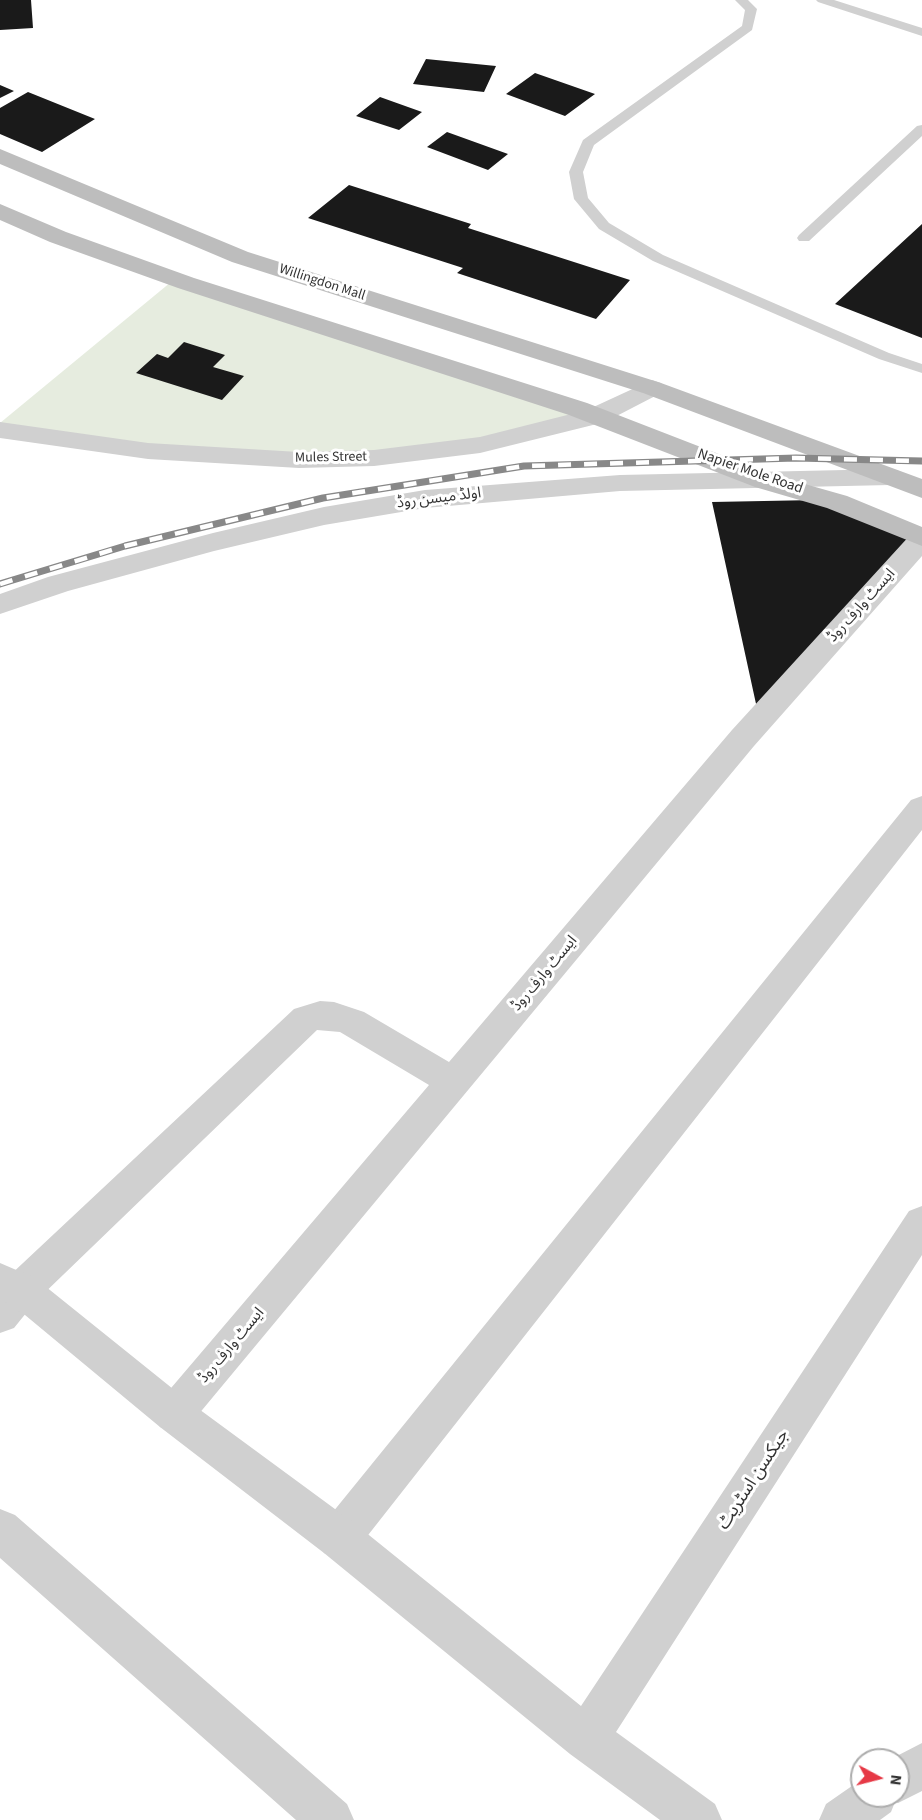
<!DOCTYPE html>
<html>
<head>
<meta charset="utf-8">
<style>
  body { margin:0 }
  #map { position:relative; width:922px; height:1820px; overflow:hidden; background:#fff; font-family:"Source Sans 3",sans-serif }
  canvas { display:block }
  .north { position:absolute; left:850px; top:1748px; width:60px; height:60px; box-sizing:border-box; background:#fff; border:2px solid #adadad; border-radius:50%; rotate:97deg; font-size:16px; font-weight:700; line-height:24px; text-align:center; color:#333 }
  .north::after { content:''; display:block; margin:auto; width:21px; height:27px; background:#e63946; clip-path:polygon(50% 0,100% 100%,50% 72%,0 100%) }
</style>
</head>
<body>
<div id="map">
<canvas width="922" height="1820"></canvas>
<div class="north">N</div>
</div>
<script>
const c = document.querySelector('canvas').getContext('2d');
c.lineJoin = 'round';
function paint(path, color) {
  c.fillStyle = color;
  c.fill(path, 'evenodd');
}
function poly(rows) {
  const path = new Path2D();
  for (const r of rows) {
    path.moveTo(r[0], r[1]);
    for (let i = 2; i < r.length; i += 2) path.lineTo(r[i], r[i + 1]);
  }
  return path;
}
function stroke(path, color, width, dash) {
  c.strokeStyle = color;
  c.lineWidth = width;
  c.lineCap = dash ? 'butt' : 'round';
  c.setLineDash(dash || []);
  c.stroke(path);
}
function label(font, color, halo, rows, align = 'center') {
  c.font = font + ' "Source Sans 3","Noto Sans Arabic",sans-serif';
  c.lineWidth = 6;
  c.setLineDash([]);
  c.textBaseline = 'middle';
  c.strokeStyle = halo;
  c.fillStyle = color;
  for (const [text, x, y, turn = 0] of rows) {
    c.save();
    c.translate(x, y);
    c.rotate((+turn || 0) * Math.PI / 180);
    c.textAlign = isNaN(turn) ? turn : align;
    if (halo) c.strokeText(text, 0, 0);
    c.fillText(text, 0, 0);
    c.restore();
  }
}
paint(poly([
  [171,282,587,414,474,441,368,454,293,456,143,446,0,423]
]), '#e6ecdf');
paint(poly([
  [0,0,31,0,33,28,0,30],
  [426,59,496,66,484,92,413,84],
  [535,73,595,94,565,116,506,94],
  [0,85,14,91,0,98],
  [28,92,95,119,42,152,0,134,0,108],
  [380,97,422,112,399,130,356,116],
  [447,132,508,154,488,170,427,147],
  [349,185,471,224,468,228,630,280,596,319,457,273,463,268,308,218],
  [922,224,922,338,835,304],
  [184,342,225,355,213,367,244,376,222,400,136,373,157,354,168,358],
  [816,500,914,536,758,713,712,502]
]), '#1a1a1a');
paint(poly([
  [735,0,748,0,757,9,752,30,594,145,583,172,588,198,609,223,663,255,889,353,922,364,922,373,879,359,653,261,599,229,574,199,569,172,583,140,742,26,745,10,735,0],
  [816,0,834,0,922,28,922,36,818,2,816,0],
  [922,125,922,136,809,241,799,241,797,238,799,235,917,126,922,125]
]), '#d0d0d0');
paint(poly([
  [652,380,661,383,665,388,661,393,605,422,480,453,374,466,299,468,148,459,0,438,0,422,148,443,299,452,374,450,480,437,587,410,652,380],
  [922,530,922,556,754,746,188,1427,174,1433,160,1427,154,1414,160,1401,429,1085,340,1032,317,1030,35,1302,14,1328,0,1333,0,1286,7,1278,294,1009,320,1001,334,1002,364,1012,449,1062,732,730,912,533,922,530],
  [922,796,922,830,354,1553,339,1559,324,1553,318,1538,324,1523,911,800,922,796],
  [0,1509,15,1515,347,1804,354,1820,296,1820,0,1558,0,1509]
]), '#d0d0d0');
paint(poly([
  [890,469,899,471,903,477,899,483,890,485,620,491,425,508,324,525,214,551,68,591,0,614,0,594,48,577,213,533,324,507,425,490,620,475,890,469],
  [922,1206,922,1255,616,1732,715,1804,722,1820,660,1820,570,1754,324,1553,160,1427,25,1315,0,1299,0,1263,35,1278,188,1401,354,1523,581,1706,909,1211,922,1206],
  [922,1743,922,1791,898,1803,895,1802,891,1812,880,1820,819,1820,826,1804,862,1779,862,1796,898,1796,898,1760,889,1760,922,1743]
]), '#d0d0d0');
paint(poly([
  [0,149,248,252,661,383,922,479,922,498,643,393,232,262,0,164,0,149],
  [0,204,66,232,194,278,587,403,773,475,847,496,922,527,922,546,827,508,755,487,569,415,178,288,50,242,0,220,0,204]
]), '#bdbdbd');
const rail = poly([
  [0,584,125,546,323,498,524,466,796,458,922,461]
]);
stroke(rail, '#888', 7);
stroke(rail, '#fff', 4.5, [13]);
label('14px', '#333', '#fff', [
  ["Willingdon Mall",322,283,18],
  ["Mules Street",331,458,-1]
]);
label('15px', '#333', '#fff', [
  ["Napier Mole Road",750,472,19],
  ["اولڈ میسن روڈ",439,499,-7],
  ["ایسٹ وارف روڈ",862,606,-48],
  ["ایسٹ وارف روڈ",545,974,-50],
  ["ایسٹ وارف روڈ",232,1346,-50]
]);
label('18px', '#333', '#fff', [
  ["جیکسن اسٹریٹ",754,1480,-57]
]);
</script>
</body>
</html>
